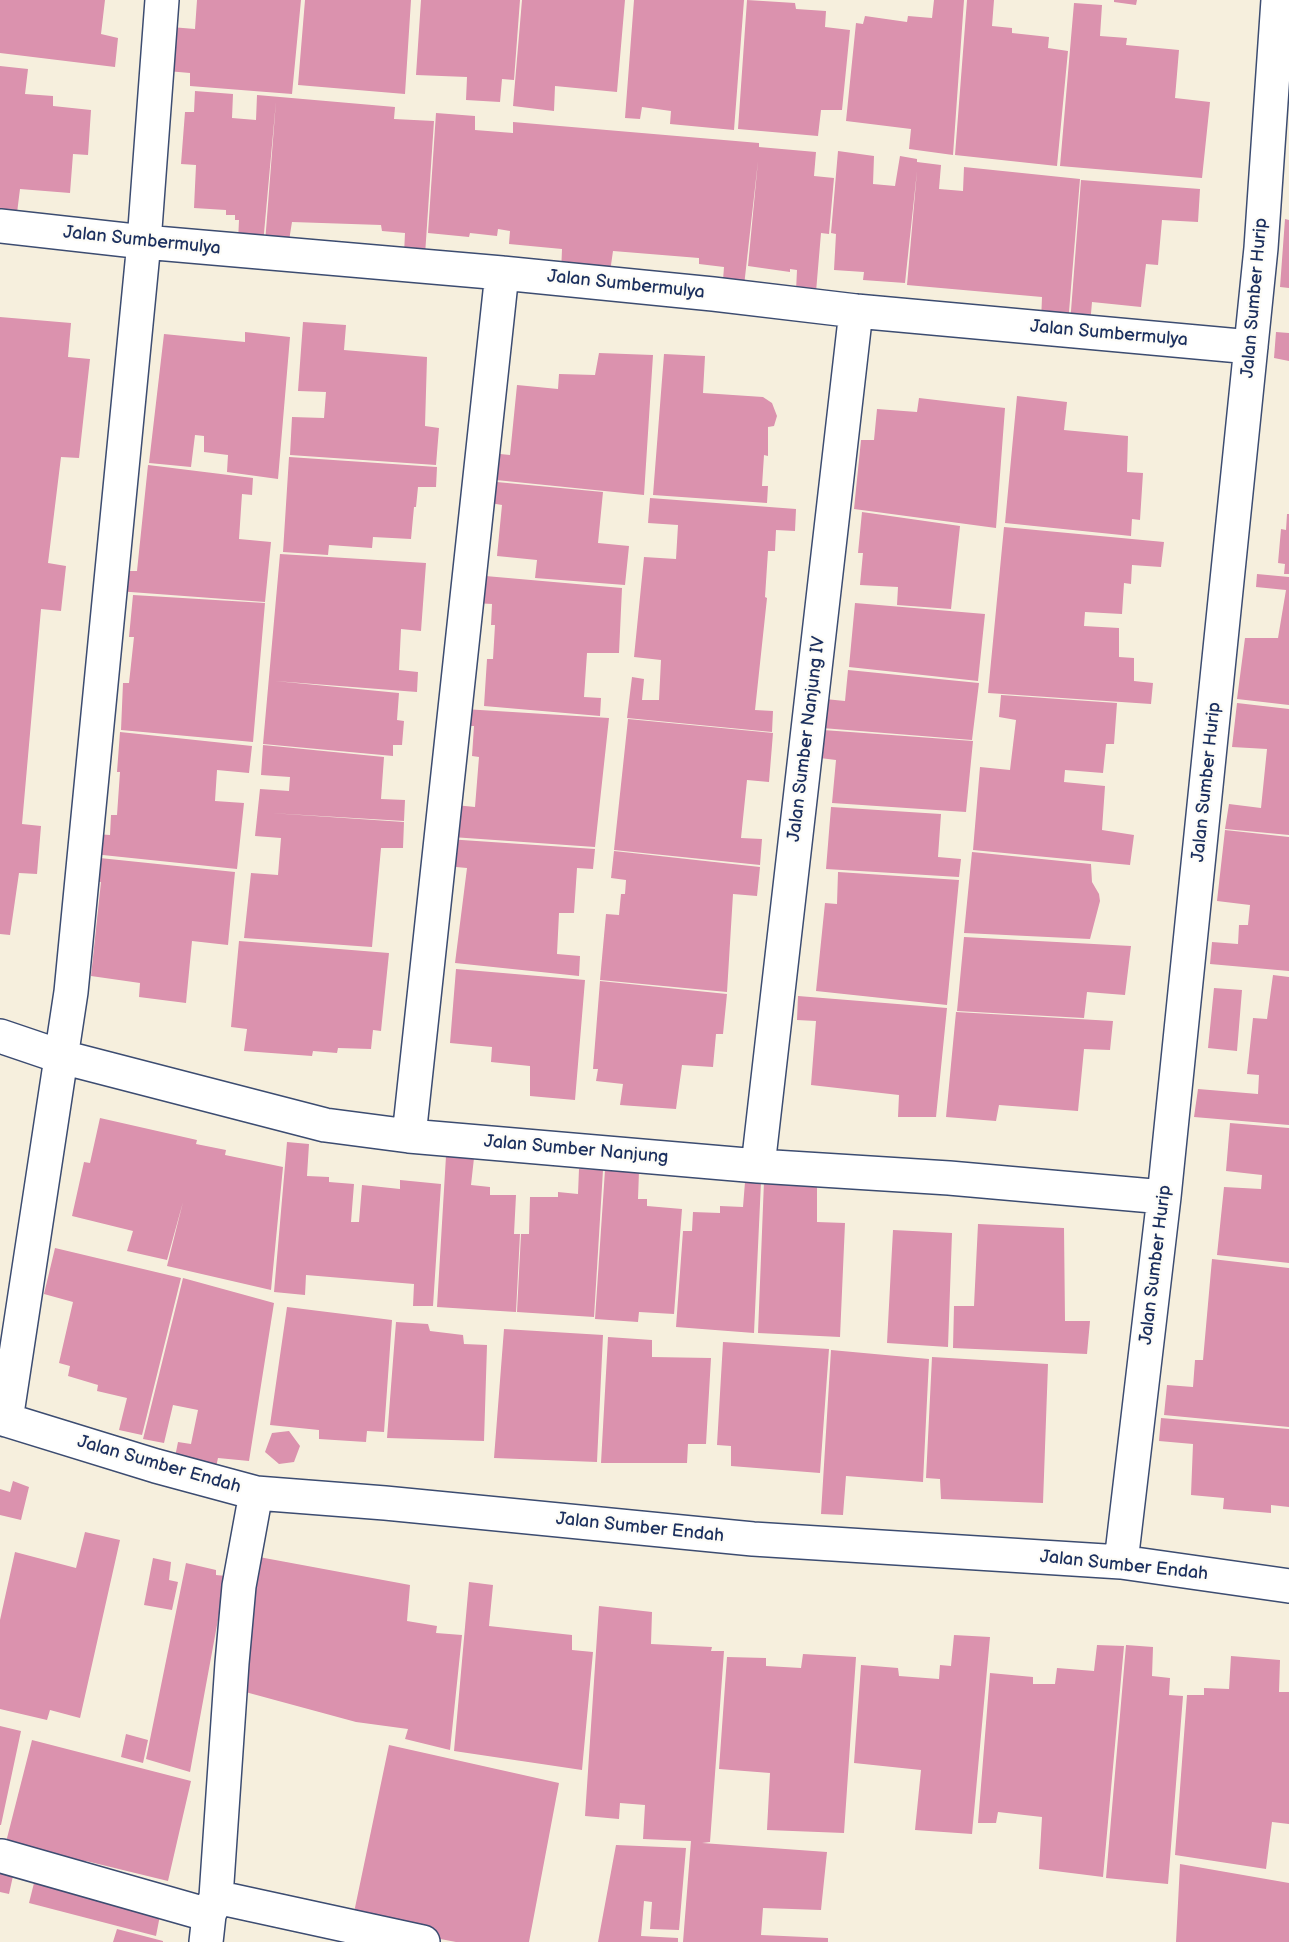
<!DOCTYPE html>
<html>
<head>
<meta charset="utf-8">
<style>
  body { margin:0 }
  canvas { display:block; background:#f6efdd }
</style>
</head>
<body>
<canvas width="1289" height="1942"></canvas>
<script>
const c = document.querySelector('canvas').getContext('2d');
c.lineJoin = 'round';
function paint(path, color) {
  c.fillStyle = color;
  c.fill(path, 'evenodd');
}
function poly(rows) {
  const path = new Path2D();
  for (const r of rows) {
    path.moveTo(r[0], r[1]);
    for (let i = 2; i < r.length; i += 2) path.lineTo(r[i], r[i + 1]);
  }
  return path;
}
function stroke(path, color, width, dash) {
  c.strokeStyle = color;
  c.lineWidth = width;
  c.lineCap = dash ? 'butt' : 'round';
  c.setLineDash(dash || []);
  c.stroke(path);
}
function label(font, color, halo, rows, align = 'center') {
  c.font = font + ' "Balsamiq Sans",sans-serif';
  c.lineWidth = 4.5;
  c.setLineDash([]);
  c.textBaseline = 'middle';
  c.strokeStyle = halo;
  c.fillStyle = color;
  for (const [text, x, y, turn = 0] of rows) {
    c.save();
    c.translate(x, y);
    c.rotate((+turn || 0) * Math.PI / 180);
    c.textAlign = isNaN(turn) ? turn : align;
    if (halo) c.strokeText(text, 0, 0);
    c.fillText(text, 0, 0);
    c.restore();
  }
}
paint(poly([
  [0,0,105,0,101,34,118,38,115,67,0,53],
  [197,0,301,0,292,94,190,86,190,73,167,71,171,27,195,29],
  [305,0,411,0,405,94,298,85],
  [421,0,520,0,514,80,502,79,500,102,466,100,467,77,416,75],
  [522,0,625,0,617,92,555,86,554,111,513,106],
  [634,0,744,0,734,130,670,124,671,111,642,107,640,119,625,118],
  [747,0,795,3,796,9,826,11,825,27,850,30,842,110,821,110,818,136,738,129],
  [934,0,964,0,953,155,909,149,911,129,846,121,856,23,863,24,865,16,907,22,908,16,932,18],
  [967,0,994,0,992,26,1012,28,1012,33,1049,37,1048,48,1068,51,1057,166,955,155],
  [1114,0,1137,0,1136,5,1114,2],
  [1074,3,1102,5,1100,36,1127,38,1126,45,1179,50,1175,98,1210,102,1202,178,1060,166],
  [0,66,28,69,25,94,53,96,53,106,91,110,88,155,73,154,70,193,20,189,17,213,0,212],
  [195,91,233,94,232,118,256,120,257,95,395,107,394,119,434,121,425,255,404,254,405,233,382,231,381,225,292,222,288,247,265,243,276,101,263,244,238,242,239,220,235,220,235,215,226,215,226,210,194,208,196,165,181,164,185,112,194,112],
  [436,113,475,116,475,130,513,133,513,122,759,143,759,147,816,152,814,176,834,178,829,234,821,233,816,292,796,291,797,270,790,269,790,272,748,266,758,161,743,295,722,293,724,267,699,264,699,258,613,251,609,279,561,274,562,249,509,244,510,231,498,229,497,236,470,233,469,237,428,233],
  [838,151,874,156,873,184,895,186,900,156,917,159,917,162,941,165,939,189,963,191,964,167,1080,179,1068,324,1041,322,1042,297,907,285,917,171,905,283,863,280,864,272,834,270,836,234,831,233],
  [1081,180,1200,189,1198,222,1162,220,1158,265,1146,264,1141,307,1092,302,1090,325,1070,324],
  [1285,219,1289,220,1289,288,1280,287],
  [0,317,71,323,68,357,90,359,79,458,61,457,48,563,66,566,61,611,41,609,22,824,41,826,37,874,19,873,10,935,0,934],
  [303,322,346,325,344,350,427,357,425,426,439,428,436,465,290,455,292,417,324,418,326,392,298,391],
  [245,332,290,337,278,479,227,472,228,455,204,452,204,436,195,435,191,467,149,463,164,334,245,342],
  [1276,332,1289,333,1289,361,1274,358],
  [599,353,653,355,644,495,486,479,490,453,510,455,517,385,558,389,559,374,595,375],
  [664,354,705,356,703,393,763,397,772,403,777,416,774,426,768,427,768,456,764,455,762,486,768,486,767,503,653,495],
  [1017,396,1067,402,1064,430,1128,436,1127,472,1143,473,1140,520,1132,519,1131,536,1005,523],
  [919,398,1005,408,996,528,854,509,861,440,874,440,877,409,917,412],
  [289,457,437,467,436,487,418,487,416,507,414,507,411,539,373,537,372,548,329,545,328,555,283,552],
  [148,465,253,478,252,495,242,494,239,539,271,542,265,602,117,591,118,571,137,571],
  [486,481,603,492,598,543,629,546,625,585,535,578,537,560,497,556,502,505,484,502],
  [650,498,796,509,795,531,776,530,775,551,768,551,765,597,767,598,755,710,773,711,772,732,627,718,632,677,644,679,642,700,659,700,661,660,634,657,644,557,676,559,678,525,648,523],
  [862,512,960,526,951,609,897,605,898,587,860,585,863,553,858,553],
  [1287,514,1289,514,1289,574,1284,574,1285,564,1278,563,1281,529,1286,530],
  [1004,527,1164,542,1161,567,1132,565,1131,584,1124,583,1122,614,1085,612,1084,626,1119,628,1119,657,1134,658,1134,681,1153,683,1151,704,988,693],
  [280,554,426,563,421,631,401,629,399,670,418,672,417,692,275,681,399,693,397,720,404,721,402,745,393,745,393,756,263,744],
  [1257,574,1289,577,1289,705,1237,699,1245,638,1278,638,1286,590,1256,587],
  [474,575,622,588,619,653,587,653,584,697,601,698,600,716,484,706,487,659,493,659,495,625,491,625,492,604,474,603],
  [133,595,265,603,253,742,121,730,123,683,129,683,134,637,129,637],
  [855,603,985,614,978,681,849,667],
  [848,670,979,683,972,740,822,728,825,699,845,701],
  [1001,695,1117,703,1114,744,1106,744,1103,773,1065,770,1064,782,1105,786,1102,830,1134,835,1130,865,973,850,980,767,1010,770,1016,720,999,717],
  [1237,703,1289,709,1289,835,1225,829,1229,804,1261,808,1267,749,1232,747],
  [464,709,609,718,595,847,452,837,455,805,475,807,479,757,472,756,474,726,463,726],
  [628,719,773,733,769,782,747,780,741,838,762,839,760,865,614,850],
  [823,730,973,741,966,812,832,803,836,760,820,758],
  [120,732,252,746,249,773,217,770,215,801,244,803,237,869,93,854,96,834,110,835,111,815,117,815,120,772,117,772],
  [263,745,384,757,381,799,405,800,404,821,270,813,404,822,403,848,381,848,372,947,244,938,251,873,278,875,281,838,255,836,260,789,289,791,290,777,261,775],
  [831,807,941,814,938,857,961,859,959,877,826,869],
  [1225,830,1289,837,1289,971,1210,964,1212,942,1238,944,1239,925,1248,925,1250,905,1217,901],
  [447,839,595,849,593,869,577,868,574,913,559,913,557,954,580,956,579,976,455,963,467,868,445,866],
  [614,851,760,867,757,896,733,894,727,992,600,980,606,914,619,915,621,894,625,894,626,880,611,878],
  [972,852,1091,864,1092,882,1099,894,1100,901,1090,939,964,933],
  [90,857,235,872,228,945,192,941,186,1003,139,997,140,983,91,976,101,882,89,881],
  [838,872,959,880,947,1005,816,991,825,903,837,904],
  [964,937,1131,946,1125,995,1087,992,1084,1018,957,1011],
  [239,941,389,953,381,1031,373,1030,371,1049,338,1048,337,1053,313,1051,312,1056,244,1051,247,1029,231,1027],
  [456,969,585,980,575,1100,530,1096,530,1066,491,1062,492,1047,450,1043],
  [1273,975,1289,977,1289,1125,1194,1117,1198,1089,1258,1094,1259,1075,1247,1074,1253,1018,1267,1019],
  [600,981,727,994,723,1034,716,1034,713,1067,682,1065,676,1109,620,1105,623,1084,596,1081,598,1069,593,1069],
  [1214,988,1242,990,1237,1051,1208,1048],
  [798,996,947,1008,936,1117,898,1117,899,1095,811,1085,816,1021,797,1020],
  [956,1012,1113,1021,1110,1050,1084,1049,1078,1111,999,1105,996,1121,946,1117],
  [100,1118,197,1140,196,1144,226,1150,225,1155,283,1167,271,1290,167,1266,183,1202,167,1260,127,1251,133,1231,72,1216,84,1162,90,1163],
  [1230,1123,1289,1128,1289,1263,1217,1255,1224,1187,1261,1189,1262,1175,1226,1171],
  [287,1142,309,1144,307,1176,329,1177,329,1182,354,1184,351,1222,359,1222,362,1185,400,1189,400,1180,441,1184,433,1306,413,1306,414,1284,306,1275,305,1295,274,1292],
  [446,1156,474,1158,471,1185,490,1187,490,1195,516,1195,514,1234,520,1234,516,1312,437,1307],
  [579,1169,603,1170,594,1317,517,1312,521,1234,529,1234,530,1197,558,1197,558,1192,578,1194],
  [605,1170,639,1171,638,1199,647,1199,647,1206,682,1209,674,1314,639,1312,638,1322,595,1319],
  [764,1181,817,1185,817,1222,845,1223,840,1337,758,1333],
  [745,1182,761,1182,754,1333,676,1327,683,1231,692,1231,693,1212,720,1213,720,1206,743,1207],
  [978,1224,1064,1228,1065,1321,1090,1321,1087,1354,953,1348,954,1306,974,1306],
  [893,1230,952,1233,948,1347,887,1343],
  [55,1248,181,1278,142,1435,119,1430,127,1398,97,1391,98,1385,68,1376,70,1366,59,1363,73,1302,44,1294],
  [1212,1259,1289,1268,1289,1427,1164,1415,1167,1385,1193,1387,1195,1360,1203,1360],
  [183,1278,274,1303,249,1461,218,1458,214,1476,173,1467,178,1442,191,1444,198,1410,173,1405,164,1443,143,1439],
  [287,1307,392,1320,384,1432,367,1431,366,1442,319,1439,319,1430,270,1425],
  [396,1322,428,1324,430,1331,463,1335,464,1344,487,1345,484,1441,387,1438],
  [504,1329,603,1335,597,1462,494,1458],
  [608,1337,652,1340,652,1357,711,1358,706,1444,688,1444,687,1463,601,1463],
  [723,1342,829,1349,820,1473,731,1466,731,1446,717,1445],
  [831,1350,929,1359,923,1482,846,1476,843,1515,821,1514],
  [932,1357,1048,1364,1043,1503,941,1499,940,1479,926,1478],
  [1161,1418,1289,1429,1289,1507,1271,1505,1271,1513,1223,1509,1224,1498,1191,1495,1193,1444,1159,1441],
  [289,1431,300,1446,294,1462,279,1464,265,1452,272,1433],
  [13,1481,29,1487,21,1520,0,1515,0,1489,10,1492],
  [85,1532,120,1540,80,1718,50,1710,47,1720,0,1709,0,1620,15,1552,76,1568],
  [259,1557,410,1585,407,1621,437,1626,436,1633,462,1635,450,1750,405,1739,408,1729,356,1722,238,1690],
  [153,1558,171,1562,169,1580,178,1582,172,1610,144,1605],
  [186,1563,216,1570,216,1575,226,1576,190,1772,146,1759],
  [469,1582,493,1585,489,1626,572,1635,572,1650,593,1652,582,1770,454,1751],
  [599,1606,652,1612,651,1644,712,1647,711,1651,724,1651,710,1842,702,1843,827,1852,821,1910,763,1908,761,1935,828,1938,828,1942,683,1942,691,1841,643,1839,645,1805,620,1803,619,1819,585,1816],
  [954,1635,990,1637,972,1834,915,1830,921,1770,854,1763,861,1665,898,1668,899,1676,939,1679,940,1665,951,1666],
  [1097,1645,1124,1646,1103,1877,1039,1869,1042,1817,998,1812,996,1823,978,1823,990,1673,1033,1677,1033,1684,1055,1684,1057,1668,1094,1671],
  [1126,1645,1153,1647,1152,1676,1170,1678,1169,1695,1183,1696,1168,1884,1106,1878],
  [803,1654,856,1657,844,1833,767,1830,770,1773,719,1769,727,1657,766,1658,766,1666,801,1668],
  [1231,1656,1280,1660,1279,1692,1289,1692,1289,1824,1272,1822,1266,1869,1175,1855,1187,1695,1204,1695,1204,1688,1229,1689],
  [0,1726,21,1731,1,1825,0,1825],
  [126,1734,148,1740,143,1763,121,1757],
  [32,1740,191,1781,168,1881,86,1861,84,1867,5,1846],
  [389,1745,559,1783,529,1942,456,1942,352,1922],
  [616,1845,686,1848,679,1930,650,1929,652,1902,644,1901,641,1936,678,1938,678,1942,598,1942],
  [1180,1864,1289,1883,1289,1942,1176,1942],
  [37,1871,162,1905,156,1936,29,1903],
  [0,1872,13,1876,9,1894,0,1892],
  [117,1929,163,1941,163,1942,113,1942]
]), '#db92ae');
const minor = poly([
  [0,226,144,242,502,273,713,294,856,311,1251,347],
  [0,1036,62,1057,325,1125,409,1136,758,1166,949,1178,1164,1197],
  [409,1136,502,273],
  [758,1166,856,311],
  [0,1418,156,1466,256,1493,385,1503,753,1539,1121,1562,1289,1586],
  [6,1420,71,992,144,242,162,0],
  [1121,1562,1164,1197,1261,248,1278,0],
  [2,1856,209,1915],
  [216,1897,423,1942],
  [206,1942,209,1915,216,1897,232,1663,239,1586,256,1493]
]);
stroke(minor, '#3c4c71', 36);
stroke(minor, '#fff', 33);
label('18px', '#1b2f5e', '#fdfcf7', [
  ["Jalan Sumbermulya",142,241,6],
  ["Jalan Sumbermulya",626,285,6],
  ["Jalan Sumber Hurip",1255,298,-85],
  ["Jalan Sumbermulya",1109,334,5],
  ["Jalan Sumber Nanjung IV",807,739,-83],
  ["Jalan Sumber Hurip",1207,782,-84],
  ["Jalan Sumber Nanjung",576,1150,5],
  ["Jalan Sumber Hurip",1156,1265,-83],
  ["Jalan Sumber Endah",159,1465,16],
  ["Jalan Sumber Endah",640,1528,6],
  ["Jalan Sumber Endah",1124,1566,6]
]);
</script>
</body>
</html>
